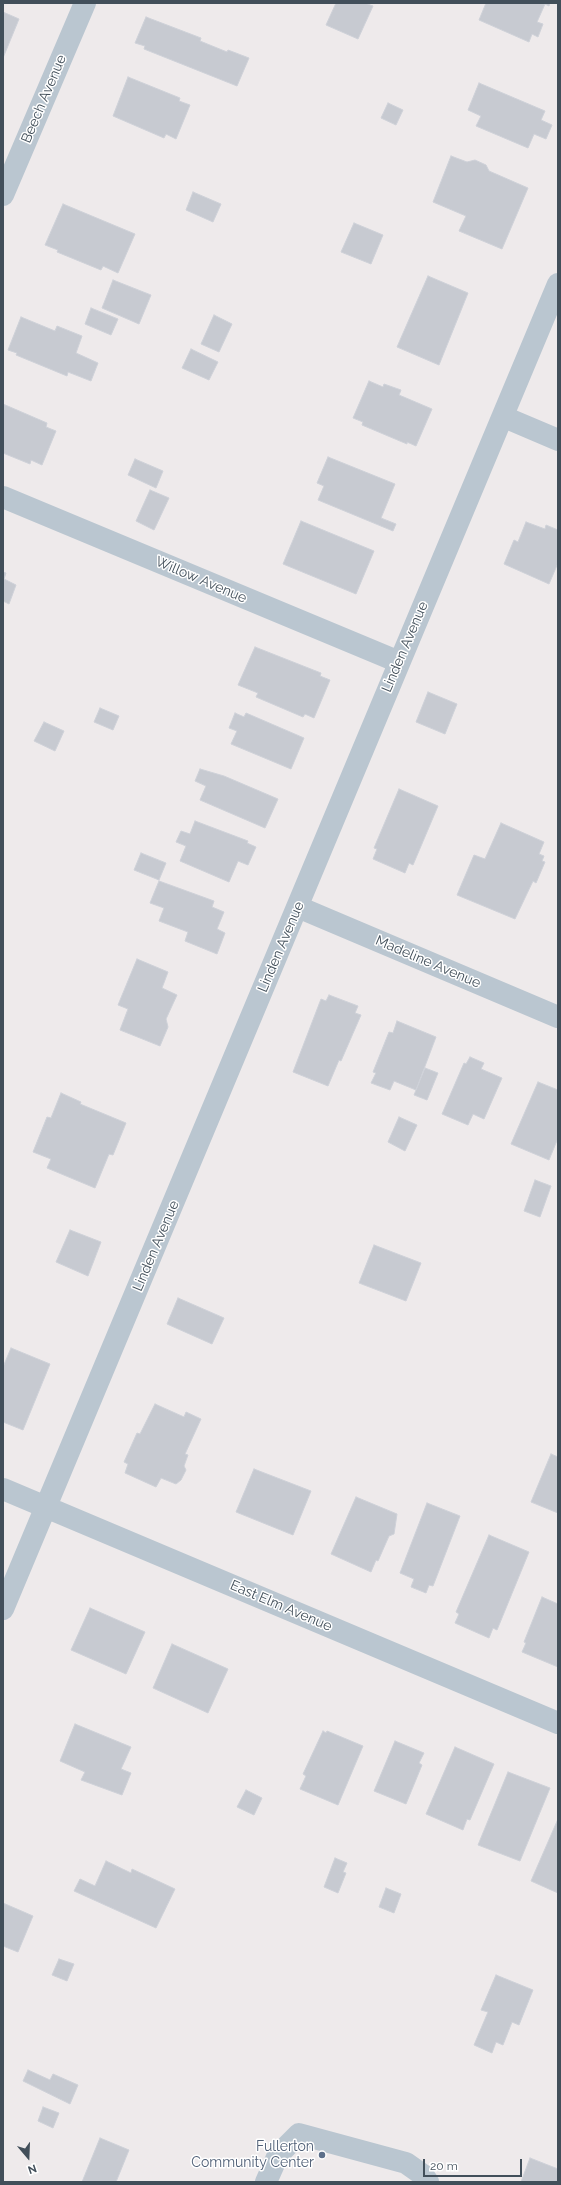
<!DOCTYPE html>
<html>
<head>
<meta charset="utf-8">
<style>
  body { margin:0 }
  #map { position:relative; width:561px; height:2185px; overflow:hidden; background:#eeeaeb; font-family:Raleway,sans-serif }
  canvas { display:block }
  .frame { position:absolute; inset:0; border:4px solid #424f5a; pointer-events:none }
  .north { position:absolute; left:8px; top:2137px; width:40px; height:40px; -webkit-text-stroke:3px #fff; paint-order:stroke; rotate:161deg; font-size:11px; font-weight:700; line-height:16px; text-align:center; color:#424f5a }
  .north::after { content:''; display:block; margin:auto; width:14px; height:18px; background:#424f5a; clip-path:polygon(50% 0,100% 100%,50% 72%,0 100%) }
  .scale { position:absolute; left:423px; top:2159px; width:99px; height:18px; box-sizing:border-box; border:2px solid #424f5a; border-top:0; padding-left:5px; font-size:12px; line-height:14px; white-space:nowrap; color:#424f5a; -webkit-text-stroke:3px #fff; paint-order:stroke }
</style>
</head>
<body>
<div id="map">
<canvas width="561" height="2185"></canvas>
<div class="frame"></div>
<div class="north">N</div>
<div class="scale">20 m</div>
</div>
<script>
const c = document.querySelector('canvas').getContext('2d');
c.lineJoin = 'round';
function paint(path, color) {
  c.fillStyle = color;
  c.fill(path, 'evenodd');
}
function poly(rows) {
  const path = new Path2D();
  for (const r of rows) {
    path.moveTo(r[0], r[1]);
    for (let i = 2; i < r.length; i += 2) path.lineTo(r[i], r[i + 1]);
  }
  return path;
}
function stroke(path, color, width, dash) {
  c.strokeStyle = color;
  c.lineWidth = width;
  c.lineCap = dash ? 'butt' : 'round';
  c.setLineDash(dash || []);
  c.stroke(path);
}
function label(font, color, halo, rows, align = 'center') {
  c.font = font + ' Raleway,sans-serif';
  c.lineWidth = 3;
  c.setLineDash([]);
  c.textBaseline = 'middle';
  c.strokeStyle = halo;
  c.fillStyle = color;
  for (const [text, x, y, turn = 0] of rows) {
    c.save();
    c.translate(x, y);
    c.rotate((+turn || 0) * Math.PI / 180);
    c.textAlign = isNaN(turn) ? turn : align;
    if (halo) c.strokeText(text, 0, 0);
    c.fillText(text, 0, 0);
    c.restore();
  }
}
const building = poly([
  [336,3,365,3,373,6,358,39,326,25,336,3],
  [486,3,550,3,549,6,545,4,537,22,543,24,538,37,532,34,529,42,479,20,486,3],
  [3,12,19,19,3,58,3,12],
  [146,17,201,38,200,41,227,52,228,50,249,58,237,86,144,49,145,46,135,43,146,17],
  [128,77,180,98,179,101,190,105,176,139,166,134,164,138,113,116,128,77],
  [479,83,545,111,541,120,552,125,546,139,534,134,528,148,476,126,481,116,468,110,479,83],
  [388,103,403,110,396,125,381,118,388,103],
  [451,156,467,162,475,160,486,165,489,171,528,188,502,249,459,231,466,216,433,202,451,156],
  [193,192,221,204,213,222,186,210,193,192],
  [63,204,135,234,118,273,103,266,101,270,57,252,58,250,45,245,63,204],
  [354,223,383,235,371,264,341,252,354,223],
  [428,276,468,293,439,365,397,347,428,276],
  [113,280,151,295,139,324,102,308,113,280],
  [91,308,118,319,111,335,85,324,91,308],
  [214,315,232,324,219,352,201,344,214,315],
  [21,317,55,331,57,326,82,336,76,353,98,363,91,381,68,372,67,376,16,355,17,353,8,350,21,317],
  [191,349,218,362,209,380,182,368,191,349],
  [369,381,383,387,384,384,401,390,399,395,432,409,416,446,407,442,407,444,362,425,363,422,353,418,369,381],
  [3,404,47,423,46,427,56,431,42,465,31,460,30,464,3,453,3,404],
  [328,457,395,484,381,518,396,524,393,531,318,500,324,486,317,483,328,457],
  [135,459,163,471,156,488,128,475,135,459],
  [150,490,169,498,154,530,136,521,150,490],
  [301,521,374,551,356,594,283,564,301,521],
  [526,522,545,529,546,525,558,530,558,563,549,584,504,564,514,540,518,542,526,522],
  [3,572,6,573,4,579,16,585,9,604,3,601,3,572],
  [255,647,321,673,320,676,330,680,314,718,305,714,303,717,256,697,258,693,238,685,255,647],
  [428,692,457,704,445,734,416,722,428,692],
  [100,708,119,716,113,730,94,722,100,708],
  [235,713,244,717,246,713,304,738,291,769,231,744,237,731,229,728,235,713],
  [44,722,64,731,55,751,34,741,44,722],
  [200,769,224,776,278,799,265,828,200,800,206,786,195,781,200,769],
  [399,789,438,806,413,865,409,863,405,873,373,859,377,849,374,848,399,789],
  [195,821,248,841,247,843,256,847,248,865,238,861,229,882,180,861,186,846,176,842,181,831,190,834,195,821],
  [501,823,544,842,539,854,544,856,542,861,545,862,536,883,533,881,515,919,457,895,474,855,485,859,501,823],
  [141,853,166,863,159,880,134,870,141,853],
  [159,881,214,901,212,907,224,912,217,929,225,933,217,954,185,941,188,932,159,921,164,908,150,903,159,881],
  [137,959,168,972,162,988,177,995,166,1019,168,1027,160,1046,120,1030,128,1009,118,1005,137,959],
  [329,995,358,1006,355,1013,361,1015,341,1061,339,1060,328,1086,293,1072,321,999,326,1001,329,995],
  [397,1021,436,1037,416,1090,394,1081,390,1090,371,1083,376,1073,373,1072,389,1032,393,1033,397,1021],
  [470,1057,484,1063,481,1069,502,1078,484,1119,473,1114,468,1125,442,1114,464,1063,466,1064,470,1057],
  [425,1068,438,1073,427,1100,414,1095,425,1068],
  [538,1082,558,1090,558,1138,549,1160,511,1144,538,1082],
  [61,1093,81,1102,80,1104,126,1123,113,1155,109,1154,95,1188,47,1168,51,1159,33,1152,47,1117,51,1118,61,1093],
  [399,1117,417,1125,405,1151,388,1142,399,1117],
  [535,1180,551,1186,540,1217,524,1211,535,1180],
  [70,1230,101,1242,88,1276,56,1262,70,1230],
  [374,1245,421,1263,406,1301,359,1283,374,1245],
  [178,1298,224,1318,212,1344,167,1324,178,1298],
  [11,1348,50,1364,23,1430,3,1422,3,1367,11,1348],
  [155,1404,184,1417,186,1412,201,1419,185,1454,188,1455,184,1466,186,1470,181,1480,176,1484,161,1478,156,1487,125,1473,128,1464,124,1462,137,1433,140,1434,155,1404],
  [551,1454,558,1457,558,1513,531,1502,551,1454],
  [254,1469,311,1491,293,1535,236,1512,254,1469],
  [356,1497,397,1514,394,1534,389,1536,378,1561,376,1560,371,1572,331,1554,356,1497],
  [427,1503,460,1516,433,1586,429,1585,426,1593,411,1587,414,1579,400,1573,427,1503],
  [489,1535,529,1552,497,1630,493,1628,489,1638,455,1623,459,1614,456,1612,489,1535],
  [542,1597,558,1604,558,1667,522,1652,526,1643,524,1642,542,1597],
  [90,1608,145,1632,126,1674,71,1650,90,1608],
  [172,1644,228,1669,208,1713,153,1688,172,1644],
  [75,1724,131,1747,121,1769,131,1773,122,1795,81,1780,85,1772,60,1761,75,1724],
  [323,1731,326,1733,327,1731,363,1746,338,1805,300,1789,306,1776,303,1774,323,1731],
  [395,1741,424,1753,419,1763,422,1765,406,1804,374,1791,395,1741],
  [455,1747,494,1764,470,1820,467,1819,463,1830,426,1814,455,1747],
  [508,1772,550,1788,520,1861,478,1845,508,1772],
  [246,1790,262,1798,254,1815,237,1807,246,1790],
  [558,1819,558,1893,531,1881,558,1819],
  [335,1858,347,1863,343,1872,346,1873,338,1893,324,1887,335,1858],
  [106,1861,131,1873,132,1869,175,1889,156,1928,74,1891,80,1879,95,1886,106,1861],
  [386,1888,401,1894,394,1913,379,1907,386,1888],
  [3,1903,33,1916,18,1952,3,1946,3,1903],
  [59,1959,74,1964,67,1981,52,1975,59,1959],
  [496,1975,533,1990,519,2025,512,2022,503,2045,496,2042,492,2053,474,2045,488,2012,481,2010,496,1975],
  [28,2070,50,2080,53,2074,78,2085,70,2104,23,2081,28,2070],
  [43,2107,59,2113,53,2128,38,2121,43,2107],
  [100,2138,129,2150,116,2182,82,2182,100,2138],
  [530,2158,558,2169,558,2182,521,2182,530,2158]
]);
paint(building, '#c7cad1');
stroke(building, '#ced1d8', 1);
stroke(poly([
  [3,195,85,3],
  [504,417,558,440],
  [3,497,399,662],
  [298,907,558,1017],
  [3,1489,558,1723],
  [3,1609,558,284],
  [266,2182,278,2155,299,2134,406,2163,423,2175,428,2182]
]), '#bac6d0', 22);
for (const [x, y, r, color] of [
  [322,2155,4,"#5c6f8a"]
]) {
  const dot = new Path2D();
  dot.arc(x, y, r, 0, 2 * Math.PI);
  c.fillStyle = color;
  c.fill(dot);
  stroke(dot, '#fff', 1.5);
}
label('14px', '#424f5a', '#fff', [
  ["Beech Avenue",44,99,-67],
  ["Willow Avenue",201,580,23],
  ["Linden Avenue",405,647,-67],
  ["Linden Avenue",281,947,-67],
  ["Madeline Avenue",428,962,23],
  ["Linden Avenue",156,1246,-67],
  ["East Elm Avenue",281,1606,23]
]);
label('14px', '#4e5e75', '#fff', [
  ["Fullerton",314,2147],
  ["Community Center",314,2163]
], 'right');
</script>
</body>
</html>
